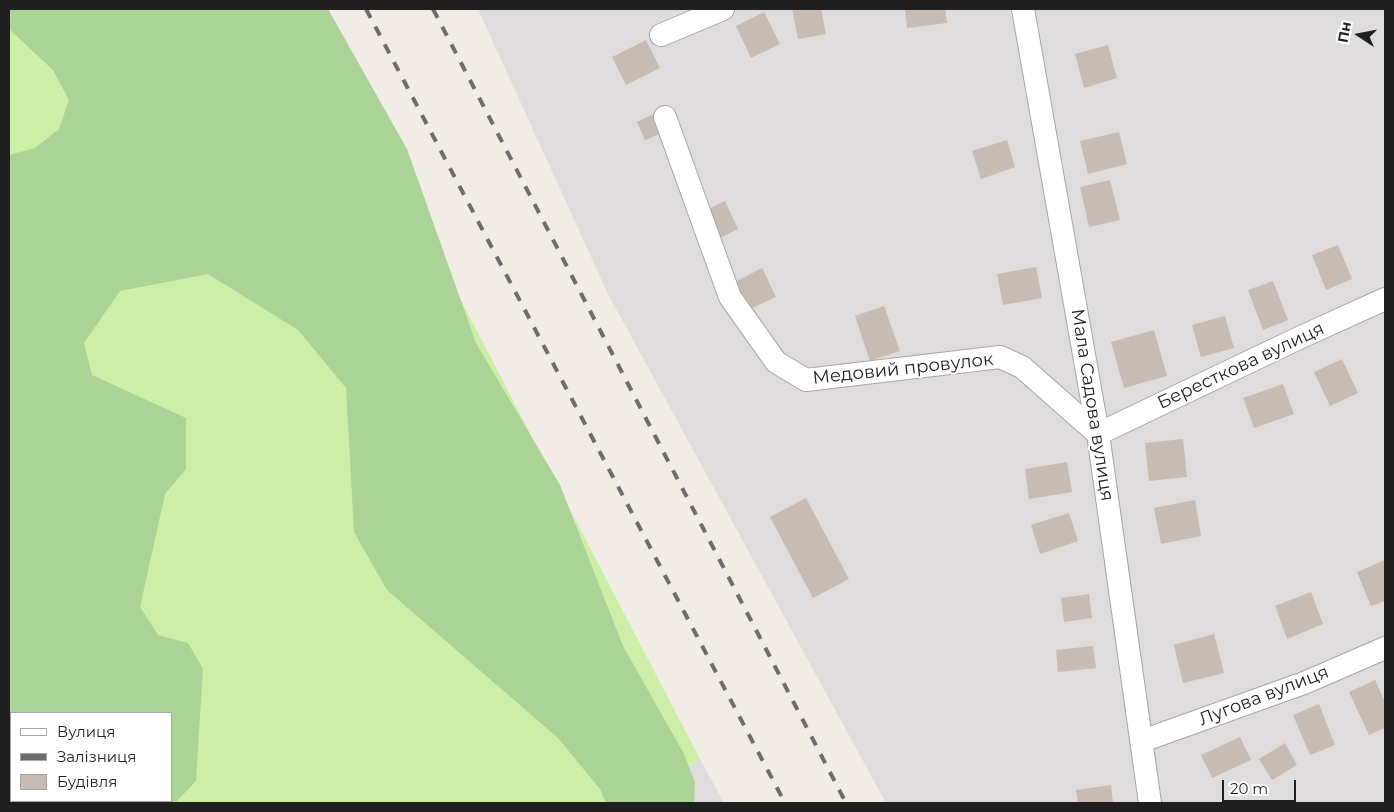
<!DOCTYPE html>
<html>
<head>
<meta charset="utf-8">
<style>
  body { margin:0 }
  #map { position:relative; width:1394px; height:812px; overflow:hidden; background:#f1ece5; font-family:Montserrat,sans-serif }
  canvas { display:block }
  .frame { position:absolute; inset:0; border:10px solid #1f1f1f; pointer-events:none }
  .legend { position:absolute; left:10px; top:712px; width:162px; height:90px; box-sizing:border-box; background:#fff; border:1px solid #a5a5a5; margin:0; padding:6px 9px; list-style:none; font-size:15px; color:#1f1f1f }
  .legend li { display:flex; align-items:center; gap:10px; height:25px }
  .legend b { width:25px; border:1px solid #a5a5a5 }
  .north { position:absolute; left:1334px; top:10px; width:50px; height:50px; -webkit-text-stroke:4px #fff; paint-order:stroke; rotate:281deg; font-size:14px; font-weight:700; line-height:20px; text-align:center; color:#1f1f1f }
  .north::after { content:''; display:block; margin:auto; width:18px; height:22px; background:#1f1f1f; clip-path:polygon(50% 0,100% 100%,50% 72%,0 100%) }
  .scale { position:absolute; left:1222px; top:780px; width:74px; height:22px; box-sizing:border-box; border:2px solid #1f1f1f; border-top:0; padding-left:6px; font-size:15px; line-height:18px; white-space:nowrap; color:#1f1f1f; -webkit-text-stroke:4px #fff; paint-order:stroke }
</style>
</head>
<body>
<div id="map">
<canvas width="1394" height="812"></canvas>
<div class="frame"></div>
<ul class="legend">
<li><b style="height:6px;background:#fff"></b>Вулиця</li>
<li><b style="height:6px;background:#6d6d6d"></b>Залізниця</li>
<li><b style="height:14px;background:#c6bcb4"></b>Будівля</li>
</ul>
<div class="north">Пн</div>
<div class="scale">20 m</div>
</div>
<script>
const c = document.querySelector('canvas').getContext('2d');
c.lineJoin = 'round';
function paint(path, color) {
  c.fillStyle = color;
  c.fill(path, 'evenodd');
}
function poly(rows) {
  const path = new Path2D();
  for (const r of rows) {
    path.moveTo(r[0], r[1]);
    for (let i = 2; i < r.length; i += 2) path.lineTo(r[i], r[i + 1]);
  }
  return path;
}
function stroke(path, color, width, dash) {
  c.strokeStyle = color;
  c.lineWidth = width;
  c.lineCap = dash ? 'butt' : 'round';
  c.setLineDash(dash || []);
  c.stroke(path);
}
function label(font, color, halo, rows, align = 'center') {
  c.font = font + ' Montserrat,sans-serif';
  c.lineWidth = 4;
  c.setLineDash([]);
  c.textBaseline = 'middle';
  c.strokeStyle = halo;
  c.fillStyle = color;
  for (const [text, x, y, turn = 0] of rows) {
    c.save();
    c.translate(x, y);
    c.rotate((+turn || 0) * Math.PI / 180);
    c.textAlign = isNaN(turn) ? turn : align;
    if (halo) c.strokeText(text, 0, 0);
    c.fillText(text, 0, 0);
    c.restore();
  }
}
paint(poly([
  [478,9,1385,9,1385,803,886,803,608,294],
  [700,759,724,803,619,803]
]), '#dedcdc');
paint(poly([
  [9,9,309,9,700,759,619,803,9,803],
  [11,713,171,713,171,801,11,801]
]), '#cdeea7');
paint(poly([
  [9,9,328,9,407,149,476,343,560,485,623,646,683,752,695,782,694,803,606,803,600,789,558,738,387,590,354,532,346,388,298,330,208,274,120,291,84,343,92,375,186,418,186,469,165,494,140,607,158,635,188,643,203,669,196,781,176,802,171,803,9,803,9,155,35,148,59,129,69,100,53,70,9,29],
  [11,713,171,713,171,801,11,801]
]), '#abd397');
paint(poly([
  [792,9,821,9,826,34,798,39],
  [905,9,945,9,947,23,907,28],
  [764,12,780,44,751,58,736,26],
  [646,40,660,68,626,85,612,57],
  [1108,45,1117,78,1084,88,1075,54],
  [666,108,675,127,645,140,637,122],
  [1119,132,1127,164,1088,174,1080,141],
  [1007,140,1015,167,981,179,972,151],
  [1110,180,1120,220,1089,227,1080,187],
  [725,201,738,229,708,244,694,216],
  [1338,245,1352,279,1326,290,1312,255],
  [1036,267,1042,298,1003,305,997,274],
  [762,268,776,297,746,311,733,283],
  [1273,281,1288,320,1263,330,1248,290],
  [884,306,900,351,870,361,855,316],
  [1225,316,1234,348,1201,357,1192,325],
  [1154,330,1167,376,1124,388,1111,342],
  [1342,359,1358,393,1330,406,1314,372],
  [1283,384,1294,414,1254,428,1243,398],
  [1183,439,1187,477,1149,481,1145,443],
  [1067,462,1072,492,1029,499,1025,469],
  [806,498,849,579,813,598,770,517],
  [1195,500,1201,536,1161,544,1154,508],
  [1069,513,1078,541,1040,554,1031,525],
  [1385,560,1385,601,1371,606,1357,572],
  [1311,592,1323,624,1287,639,1275,606],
  [1089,594,1092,618,1064,622,1061,598],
  [1214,634,1224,673,1183,683,1174,645],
  [1093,646,1096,668,1058,672,1056,650],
  [1375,680,1385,702,1385,728,1369,735,1349,692],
  [1319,704,1335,745,1310,755,1293,715],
  [1240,737,1251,760,1212,778,1201,755],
  [1285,743,1297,765,1272,780,1259,759],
  [1111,785,1113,803,1078,803,1076,790]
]), '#c6bcb4');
const minor = poly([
  [1023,9,1098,434,1150,803],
  [661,35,723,9],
  [665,117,730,297,776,362,806,380,1000,357,1022,367,1098,434,1299,338,1385,299],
  [1142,741,1304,683,1385,648]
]);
stroke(minor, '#a6a6a6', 24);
stroke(minor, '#fff', 22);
stroke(poly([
  [366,9,785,803],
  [433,9,846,803]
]), '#6d6d6d', 4, [10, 10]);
label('18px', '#1f1f1f', '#fff', [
  ["Бересткова вулиця",1241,366,-25],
  ["Медовий провулок",903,369,-6],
  ["Мала Садова вулиця",1092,405,81],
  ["Лугова вулиця",1264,696,-21]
]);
</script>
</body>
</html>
